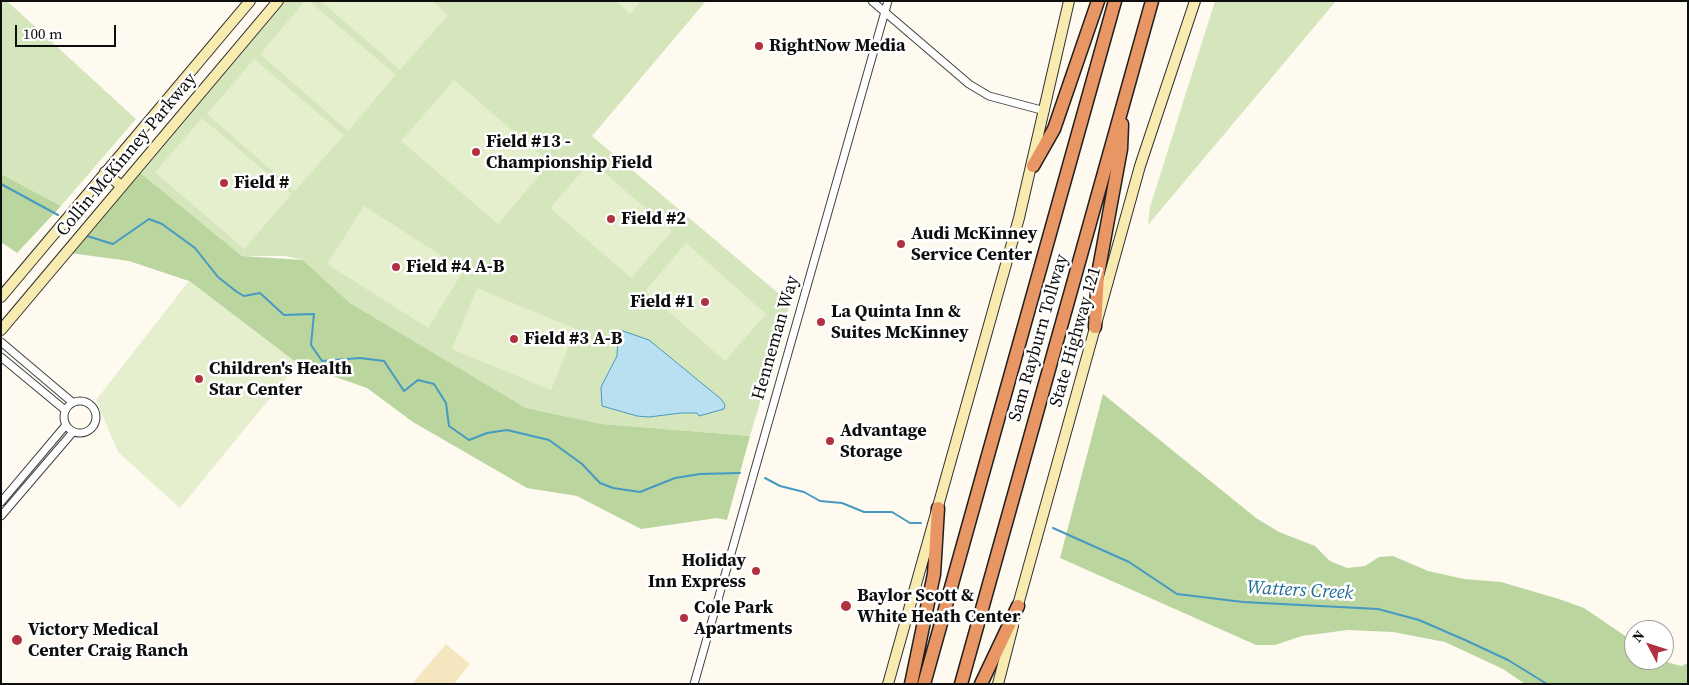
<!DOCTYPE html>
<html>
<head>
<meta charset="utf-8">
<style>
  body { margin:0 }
  #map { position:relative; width:1689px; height:685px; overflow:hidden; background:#fefaf0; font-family:"Source Serif 4",serif }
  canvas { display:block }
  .frame { position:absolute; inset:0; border:2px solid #0e0e0e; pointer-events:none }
  .north { position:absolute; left:1624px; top:620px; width:50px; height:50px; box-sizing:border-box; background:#fff; border:1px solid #9f9f9f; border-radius:50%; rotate:310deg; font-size:14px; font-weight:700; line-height:20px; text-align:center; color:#0e0e0e }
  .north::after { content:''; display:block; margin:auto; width:18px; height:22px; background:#b23141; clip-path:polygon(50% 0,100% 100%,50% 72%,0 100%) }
  .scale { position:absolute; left:15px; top:25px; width:101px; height:22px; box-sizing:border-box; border:2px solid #0e0e0e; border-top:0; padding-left:6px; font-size:15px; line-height:18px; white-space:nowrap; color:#0e0e0e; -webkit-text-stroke:4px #fff; paint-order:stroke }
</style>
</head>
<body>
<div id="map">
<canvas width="1689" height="685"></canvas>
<div class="frame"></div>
<div class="north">N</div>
<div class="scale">100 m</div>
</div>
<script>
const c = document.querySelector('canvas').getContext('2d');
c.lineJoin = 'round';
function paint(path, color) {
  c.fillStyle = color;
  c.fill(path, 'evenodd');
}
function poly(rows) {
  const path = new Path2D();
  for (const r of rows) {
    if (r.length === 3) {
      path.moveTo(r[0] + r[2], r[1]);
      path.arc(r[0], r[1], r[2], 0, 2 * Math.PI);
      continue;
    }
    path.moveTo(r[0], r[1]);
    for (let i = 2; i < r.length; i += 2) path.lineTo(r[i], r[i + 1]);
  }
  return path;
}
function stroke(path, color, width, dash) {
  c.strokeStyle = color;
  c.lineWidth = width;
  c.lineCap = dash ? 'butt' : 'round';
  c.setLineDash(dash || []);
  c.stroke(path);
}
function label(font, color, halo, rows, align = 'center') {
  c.font = font + ' "Source Serif 4",serif';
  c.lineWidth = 5;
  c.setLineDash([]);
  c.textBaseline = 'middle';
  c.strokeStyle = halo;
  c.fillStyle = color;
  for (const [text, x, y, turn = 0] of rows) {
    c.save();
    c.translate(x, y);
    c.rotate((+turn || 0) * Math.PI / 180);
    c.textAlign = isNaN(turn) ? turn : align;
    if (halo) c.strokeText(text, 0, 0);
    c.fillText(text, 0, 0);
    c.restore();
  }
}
paint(poly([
  [1,1,7,1,136,119,61,206,1,174],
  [283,1,706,1,592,136,790,303,750,436,602,424,526,408,350,303,303,260,286,256,242,256,138,171],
  [1215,1,1336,1,1148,225,1150,207]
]), '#d5e6bc');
paint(poly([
  [138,171,242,256,303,260,350,303,526,408,602,424,750,436,727,520,717,518,641,529,577,496,527,488,413,422,367,388,298,364,189,281,129,261,70,253],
  [1,174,61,206,17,253,1,242],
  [1103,394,1256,518,1279,532,1315,546,1330,561,1347,568,1365,566,1379,557,1393,556,1428,571,1464,579,1501,582,1559,599,1584,608,1634,642,1634,660,1660,660,1681,666,1688,663,1688,684,1525,684,1503,669,1445,642,1393,632,1348,630,1302,636,1275,645,1256,645,1060,558]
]), '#bad59d');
paint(poly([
  [446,644,470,664,454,684,412,684]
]), '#f6e6c0');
paint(poly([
  [305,1,309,1,396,75,348,131,260,54],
  [321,1,433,1,448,15,400,70],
  [616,1,641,1,630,14],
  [254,59,344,135,295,191,207,114],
  [454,80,550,163,498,224,401,141],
  [202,118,292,194,244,249,155,172],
  [591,161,672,231,631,278,550,208],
  [364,206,464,270,428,328,327,264],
  [686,243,766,314,725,361,645,291],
  [189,281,298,364,180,508,118,452,96,400],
  [477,288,576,329,551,390,452,349]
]), '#e5eecd');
const water = poly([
  [623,331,649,340,721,399,725,405,724,409,699,416,697,413,681,413,649,417,637,416,602,406,601,387,617,356,618,335,623,331]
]);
paint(water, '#b9e0f1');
stroke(water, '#469ac2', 1);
stroke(poly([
  [1,184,58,215],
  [87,236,113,244,149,219,162,224,195,248,218,277,237,292,244,296,260,293,284,315,314,314,311,345,322,361,360,358,384,361,404,391,418,380,434,384,446,403,449,426,469,440,487,433,507,430,549,440,582,464,600,483,613,488,640,492,675,478,700,474,740,473],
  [765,478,780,486,804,492,820,501,842,503,864,512,892,512,910,523,921,523],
  [1053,528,1129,562,1177,594,1243,602,1378,609,1419,620,1465,640,1508,660,1547,684]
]), '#469ac2', 2);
const street = poly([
  [872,1,969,84,989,96,1045,111],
  [1,342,72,402],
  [1,357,65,410],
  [80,417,16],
  [1,502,66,425],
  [1,516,73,432],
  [694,684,888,1]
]);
const secondary = poly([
  [105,172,121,186],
  [1,297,250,1],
  [1,330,278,1],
  [1016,612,1140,166,1195,1],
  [888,684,1019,218,1069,1],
  [998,684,1013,626]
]);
const highway = poly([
  [1033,166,1054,129,1098,1],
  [1095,327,1098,274,1121,149,1122,124],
  [911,684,934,574,938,508],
  [924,684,1115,1],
  [961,684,1152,1],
  [981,684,1018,606]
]);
stroke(street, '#414141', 9);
stroke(secondary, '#303030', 12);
stroke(highway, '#1f1f1f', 15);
stroke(street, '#fff', 7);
stroke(secondary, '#f8ebb0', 10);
stroke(highway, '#e89663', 12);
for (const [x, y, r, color] of [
  [759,46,5,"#b23141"],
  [476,152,5,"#b23141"],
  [224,183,5,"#b23141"],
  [611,219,5,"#b23141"],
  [901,244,5,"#b23141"],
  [396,267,5,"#b23141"],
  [705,302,5,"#b23141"],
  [821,322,5,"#b23141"],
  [514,339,5,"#b23141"],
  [199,379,5,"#b23141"],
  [830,441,5,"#b23141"],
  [756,571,5,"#b23141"],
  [846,606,6,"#b23141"],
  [684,618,5,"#b23141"],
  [17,640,6,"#b23141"]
]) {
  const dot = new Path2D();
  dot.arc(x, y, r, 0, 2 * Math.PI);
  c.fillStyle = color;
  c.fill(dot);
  stroke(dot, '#fff', 2);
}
label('bold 18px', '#0e0e0e', '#fff', [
  ["RightNow Media",769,46],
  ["Field #13 -",486,142],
  ["Championship Field",486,163],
  ["Field #",234,183],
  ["Field #2",621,219],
  ["Audi McKinney",911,234],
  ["Service Center",911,255],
  ["Field #4 A-B",406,267],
  ["Field #1",695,302,"right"],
  ["La Quinta Inn &",831,312],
  ["Suites McKinney",831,333],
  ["Field #3 A-B",524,339],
  ["Children's Health",209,369],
  ["Star Center",209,390],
  ["Advantage",840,431],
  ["Storage",840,452],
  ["Holiday",746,561,"right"],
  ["Inn Express",746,582,"right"],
  ["Baylor Scott &",857,596],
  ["White Heath Center",857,617],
  ["Cole Park",694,608],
  ["Apartments",694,629],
  ["Victory Medical",28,630],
  ["Center Craig Ranch",28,651]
], 'left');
label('18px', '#0e0e0e', '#fff', [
  ["Collin McKinney Parkway",127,155,-50],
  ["State Highway 121",1076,337,-74],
  ["Henneman Way",776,338,-74],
  ["Sam Rayburn Tollway",1039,338,-74]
]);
label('italic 19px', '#216b95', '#fff', [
  ["Watters Creek",1300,591,3]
]);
</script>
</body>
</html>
